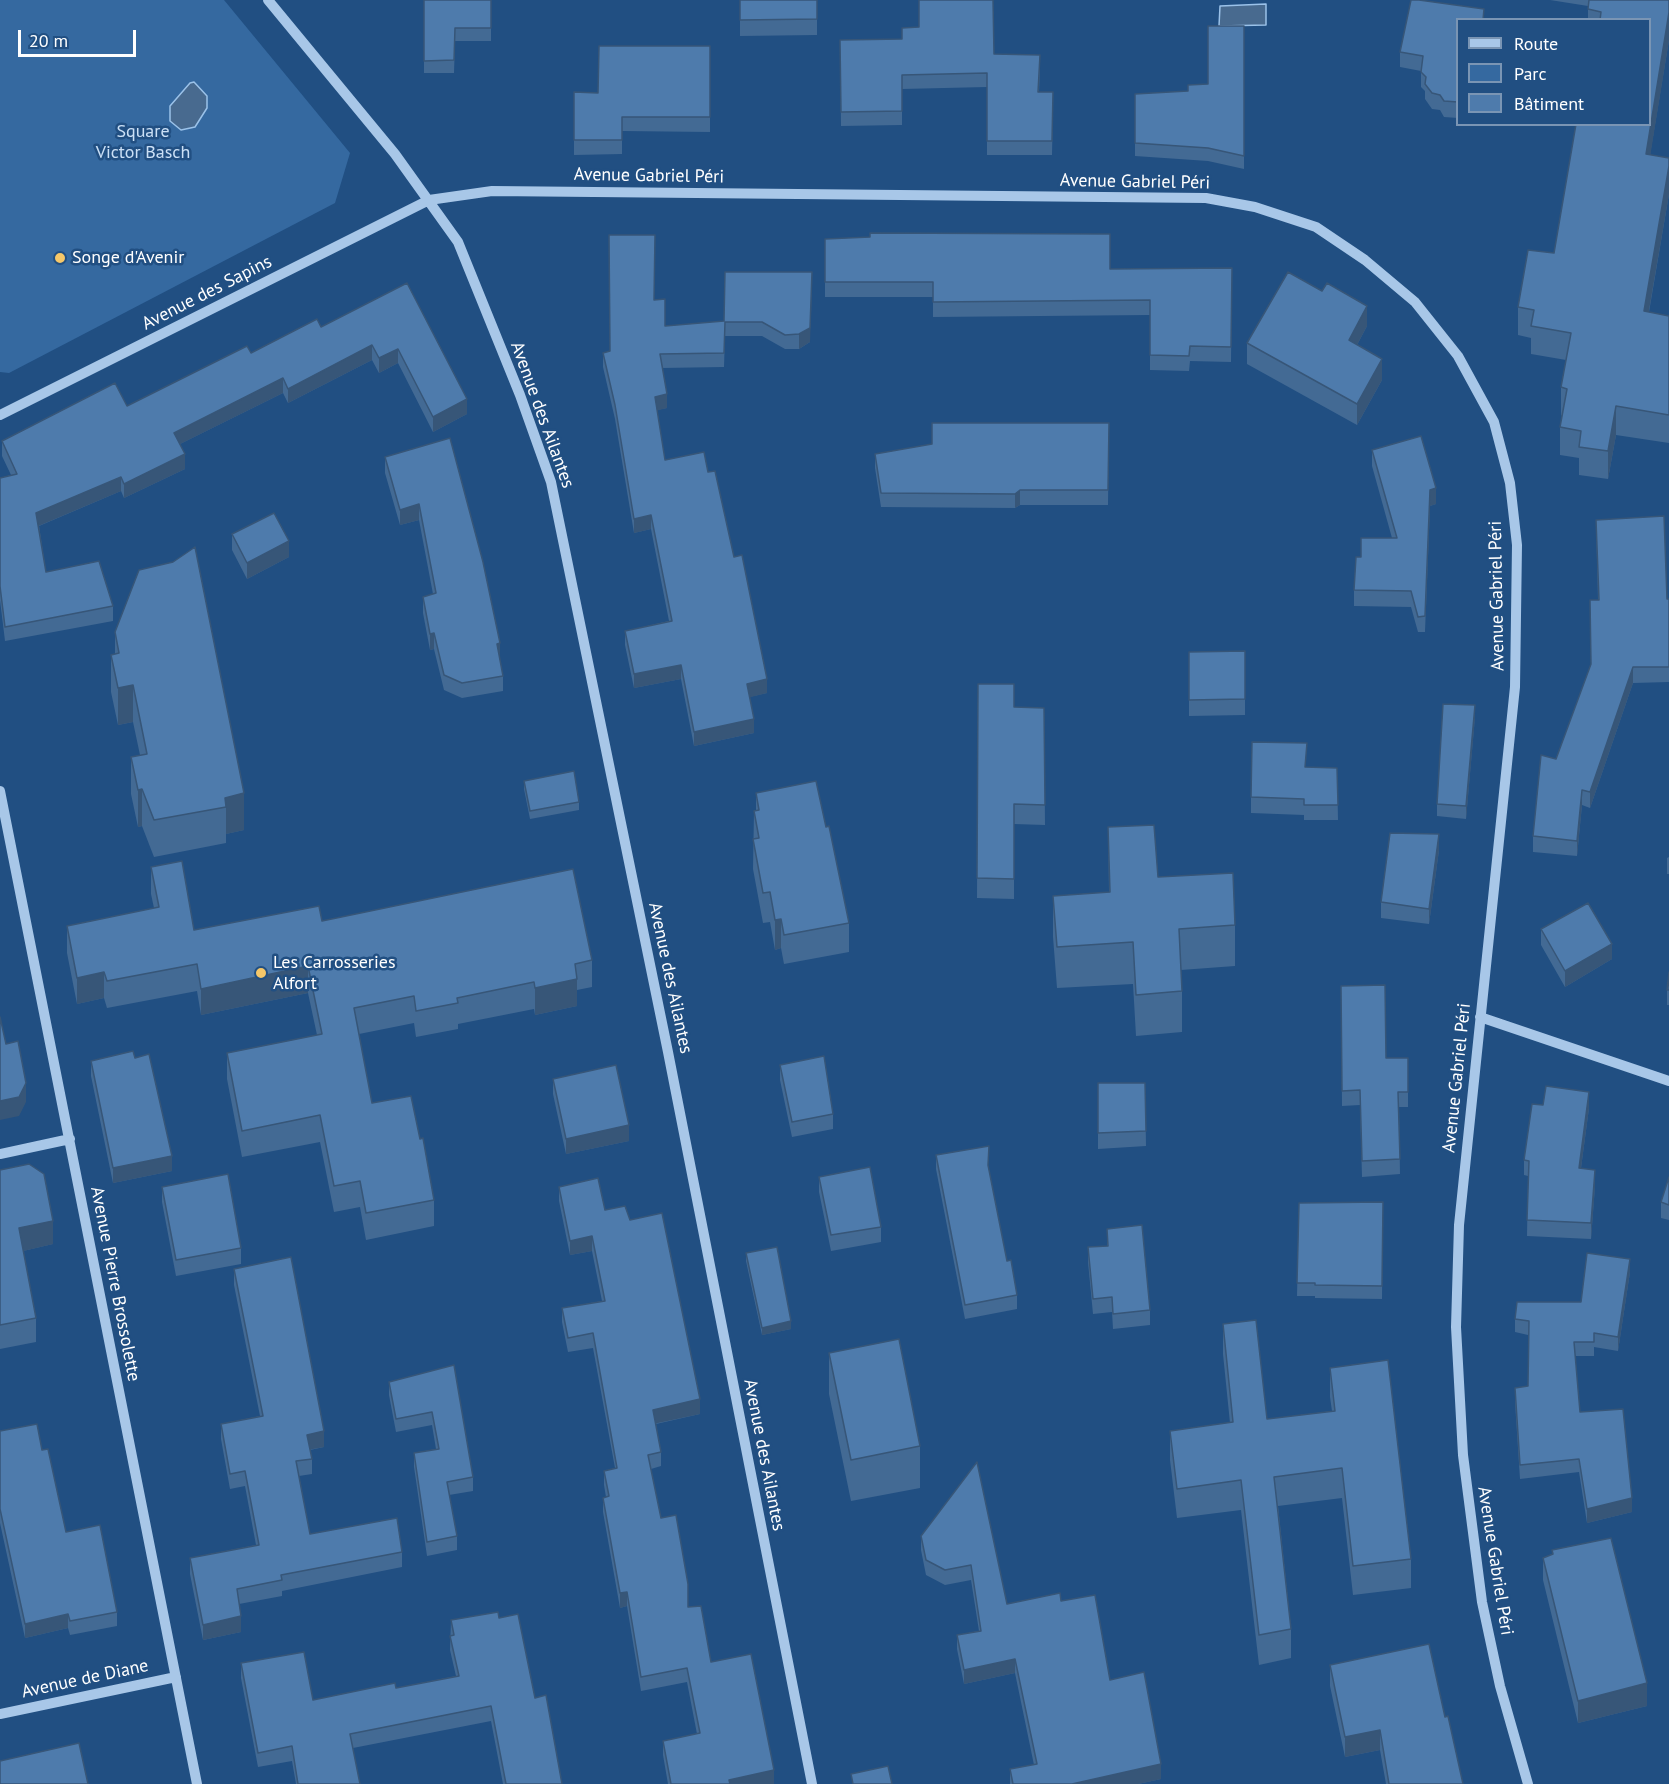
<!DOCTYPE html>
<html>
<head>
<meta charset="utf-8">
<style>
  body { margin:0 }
  #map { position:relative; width:1669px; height:1784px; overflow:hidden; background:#214f82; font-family:"PT Sans",sans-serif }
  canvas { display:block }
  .legend { position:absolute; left:1456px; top:18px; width:195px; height:108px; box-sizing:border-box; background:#214f82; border:2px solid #7a95b4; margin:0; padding:8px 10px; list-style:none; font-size:18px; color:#fff }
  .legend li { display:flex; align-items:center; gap:12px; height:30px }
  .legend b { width:30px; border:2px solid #7a95b4 }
  .scale { position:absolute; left:18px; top:30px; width:118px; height:27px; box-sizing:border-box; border:3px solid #fff; border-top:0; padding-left:8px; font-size:18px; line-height:21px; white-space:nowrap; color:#fff; -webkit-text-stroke:4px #214f82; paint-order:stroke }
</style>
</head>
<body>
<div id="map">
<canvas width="1669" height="1784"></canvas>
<ul class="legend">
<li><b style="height:8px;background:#a8c7e8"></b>Route</li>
<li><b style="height:16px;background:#3569a0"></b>Parc</li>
<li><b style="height:16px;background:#4e7bac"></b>Bâtiment</li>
</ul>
<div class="scale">20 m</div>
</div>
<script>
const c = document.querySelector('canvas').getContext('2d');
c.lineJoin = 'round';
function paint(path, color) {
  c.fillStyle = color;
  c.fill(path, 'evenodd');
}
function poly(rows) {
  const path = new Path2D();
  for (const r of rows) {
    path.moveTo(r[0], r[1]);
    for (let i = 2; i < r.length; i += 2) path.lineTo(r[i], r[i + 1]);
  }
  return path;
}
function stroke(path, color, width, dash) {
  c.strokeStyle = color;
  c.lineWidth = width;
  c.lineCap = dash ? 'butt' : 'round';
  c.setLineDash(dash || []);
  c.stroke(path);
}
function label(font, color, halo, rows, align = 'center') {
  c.font = font + ' "PT Sans",sans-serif';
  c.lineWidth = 5;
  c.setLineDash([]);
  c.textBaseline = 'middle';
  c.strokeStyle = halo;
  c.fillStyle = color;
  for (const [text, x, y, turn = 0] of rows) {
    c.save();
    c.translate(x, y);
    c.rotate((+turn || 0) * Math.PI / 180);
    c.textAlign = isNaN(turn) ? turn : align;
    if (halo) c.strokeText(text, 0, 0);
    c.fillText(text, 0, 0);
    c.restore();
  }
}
paint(poly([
  [0,0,224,0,350,153,335,203,9,373,0,372]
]), '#3569a0');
const water = poly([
  [1266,4,1266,25,1219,26,1220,6,1266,4],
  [194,82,207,96,207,108,195,127,181,130,170,121,170,106,190,83,194,82]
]);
paint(water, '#486a8f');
stroke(water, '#9bc2e9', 1.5);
stroke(poly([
  [268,0,395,154,458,242,520,395,551,482,668,1052,812,1784],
  [0,415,429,200,492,191,1206,198,1255,207,1316,227,1365,260,1415,302,1458,356,1494,422,1510,483,1517,545,1515,687,1459,1225,1456,1327,1463,1455,1482,1602,1500,1686,1528,1784],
  [0,791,197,1784],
  [1480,1017,1669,1081],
  [0,1154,70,1139],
  [0,1714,176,1677]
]), '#a8c7e8', 10);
paint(poly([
  [424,0,491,0,491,41,455,41,454,73,424,73],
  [740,0,817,0,817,35,740,36],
  [1411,0,1419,0,1484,9,1484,20,1458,20,1458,118,1444,117,1440,110,1432,109,1425,99,1425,91,1421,87,1421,71,1400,67,1400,52],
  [1550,0,1669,0,1669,40,1650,155,1669,158,1669,194,1649,312,1669,316,1669,443,1616,435,1608,479,1579,475,1579,458,1560,455,1560,427,1562,416,1561,415,1561,387,1566,360,1531,354,1531,338,1518,335,1518,307,1554,253,1650,20,1588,20,1588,6],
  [1244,26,1244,169,1208,161,1135,156,1135,94,1188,91,1208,84],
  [902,39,994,54,1040,69,1039,92,1053,106,1052,155,987,155,987,87,902,89,902,125,841,126,840,40],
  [710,46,710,132,622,131,622,154,574,155,574,92,598,93],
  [825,239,1110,269,1232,268,1231,362,1190,361,1189,371,1150,370,1150,315,933,317,933,297,825,297],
  [725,272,810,342,799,349,785,349,762,336,725,336,724,367,662,368,667,408,657,410,665,460,708,472,734,557,767,693,749,697,754,733,694,746,681,679,634,688,625,645,625,631,669,621,651,529,634,533,615,419,603,367,603,353,610,351,655,300,665,326,724,321],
  [407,283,467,414,433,432,398,363,379,373,372,360,288,403,283,393,180,444,185,469,124,498,121,491,39,526,46,572,113,606,113,621,5,641,0,600,0,478,11,475,2,456,2,441,127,406,251,353,321,327],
  [1367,326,1357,345,1382,380,1357,425,1247,364,1247,343],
  [1109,423,1108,505,1020,505,1015,508,881,507,875,468,875,454],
  [450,438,503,676,503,691,462,698,444,690,434,649,430,650,423,613,423,597,433,594,419,520,400,525,385,473,385,457],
  [1372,450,1436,504,1430,506,1425,632,1418,632,1411,607,1354,606,1354,590,1361,557,1392,538,1372,466],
  [1596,520,1667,599,1669,599,1669,682,1633,683,1590,808,1582,805,1577,856,1533,852,1533,836,1556,759,1591,665,1598,600],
  [232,534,289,557,247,579,232,550],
  [115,632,244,830,226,834,226,843,154,857,142,826,138,827,131,794,131,757,140,755,133,722,118,725,111,692,111,655,115,654],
  [1245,651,1245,715,1189,716,1189,652],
  [978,684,1014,707,1044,708,1045,825,1014,824,1014,899,977,898],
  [1475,717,1466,819,1437,816,1437,804],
  [1306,767,1337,768,1338,820,1304,820,1304,815,1251,813,1251,797],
  [524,781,579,802,579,810,530,819,524,789],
  [756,793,826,827,849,923,849,952,784,964,781,948,775,950,770,922,763,923,753,869,754,811,756,810],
  [1108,827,1158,877,1235,925,1235,966,1181,970,1182,991,1182,1032,1136,1036,1133,984,1057,988,1053,937,1053,896,1109,892],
  [1439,850,1429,924,1381,918,1381,902],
  [1669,857,1669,874,1667,874,1667,858],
  [151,867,194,930,322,921,592,960,592,987,577,990,577,1006,535,1015,534,1009,458,1024,458,1029,416,1037,414,1023,359,1034,372,1103,420,1139,434,1200,434,1226,366,1240,360,1207,334,1212,320,1142,242,1157,227,1079,227,1053,317,1035,308,993,201,1015,197,991,107,1008,104,998,77,1004,67,953,67,926,154,908,151,894],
  [1541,929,1612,959,1565,987,1541,945],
  [1669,972,1669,1005,1667,1005,1667,990],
  [1341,986,1386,1058,1408,1058,1408,1107,1399,1107,1400,1174,1362,1177,1360,1105,1342,1106],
  [91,1061,172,1171,113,1183,91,1076],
  [780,1065,833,1114,833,1129,792,1137,780,1080],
  [553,1079,629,1141,566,1154,553,1094],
  [1098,1083,1145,1083,1146,1146,1098,1149],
  [1589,1108,1581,1168,1595,1186,1591,1239,1527,1236,1528,1176,1524,1175,1524,1160],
  [936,1155,988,1167,1007,1261,1017,1295,1017,1309,965,1319,936,1169],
  [0,1170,53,1244,23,1251,36,1318,36,1342,0,1349],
  [819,1177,881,1227,881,1242,831,1251,819,1192],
  [1669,1177,1669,1220,1661,1218,1661,1202],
  [162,1187,241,1248,241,1264,176,1276,162,1202],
  [559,1187,605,1210,700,1414,656,1424,661,1452,661,1466,651,1469,661,1518,688,1607,711,1662,774,1784,668,1784,663,1755,663,1741,697,1734,687,1682,641,1691,627,1606,620,1608,603,1512,603,1498,606,1497,604,1485,604,1471,615,1468,593,1348,568,1352,562,1322,562,1308,602,1301,592,1251,570,1255,559,1201],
  [1383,1202,1382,1299,1315,1298,1315,1296,1297,1296,1299,1203],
  [1107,1229,1150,1310,1150,1325,1113,1329,1112,1312,1093,1314,1088,1262,1088,1247,1107,1246],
  [746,1253,791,1329,762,1335,746,1261],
  [234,1269,324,1447,310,1450,312,1459,312,1474,299,1476,310,1534,402,1552,402,1567,282,1591,282,1596,239,1604,241,1632,203,1640,190,1574,190,1558,256,1545,245,1486,230,1489,221,1439,221,1424,260,1416,234,1285],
  [1630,1272,1618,1351,1594,1347,1594,1356,1575,1356,1580,1412,1632,1512,1587,1523,1579,1472,1520,1479,1515,1402,1515,1388,1528,1386,1528,1335,1515,1332,1515,1319,1581,1302],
  [1223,1324,1267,1419,1332,1411,1330,1397,1330,1368,1411,1559,1411,1588,1353,1595,1342,1498,1278,1506,1291,1629,1291,1658,1259,1665,1241,1510,1177,1518,1170,1460,1170,1431,1230,1423,1223,1354],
  [829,1353,920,1446,920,1488,851,1501,829,1394],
  [454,1365,473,1477,473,1491,449,1495,457,1536,457,1550,427,1556,414,1467,414,1453,436,1449,432,1425,396,1432,389,1395,389,1382],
  [0,1431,42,1450,66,1532,117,1612,117,1626,70,1635,68,1628,25,1638,0,1523],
  [977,1462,1007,1604,1061,1601,1110,1680,1161,1779,1138,1784,1010,1784,1010,1769,1034,1765,1015,1673,964,1684,957,1649,957,1635,979,1631,971,1580,945,1585,926,1575,921,1550,921,1536],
  [1552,1550,1647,1706,1578,1723,1543,1580,1543,1558,1552,1554],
  [499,1618,535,1698,562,1784,503,1784,491,1721,353,1748,360,1784,296,1784,292,1761,258,1767,241,1678,241,1663,313,1700,396,1688,456,1676,450,1650,451,1620],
  [1330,1665,1445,1717,1463,1784,1386,1784,1380,1750,1345,1757,1330,1686]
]), '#436a94');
paint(poly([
  [1669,12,1669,40,1646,182,1646,154],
  [1669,166,1669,194,1644,339,1644,311],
  [812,287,810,342,799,349,799,334],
  [1367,306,1367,326,1349,360,1349,340],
  [372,345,372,360,288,403,288,389],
  [398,349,398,363,379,373,379,358],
  [1382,359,1382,380,1357,425,1357,404],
  [283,378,283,393,174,447,174,433],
  [667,394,667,408,655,411,655,397],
  [467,399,467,414,433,432,433,417],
  [1616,406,1616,435,1608,479,1608,451],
  [185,454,185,469,124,498,124,484],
  [121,477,121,491,36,527,36,513],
  [1436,488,1436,504,1430,506,1425,632,1430,490],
  [1020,490,1020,505,1015,508,1015,494],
  [419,504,419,520,400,525,400,510],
  [651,515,651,529,634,533,634,519],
  [289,541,289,557,247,579,247,563],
  [434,633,434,649,430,650,430,634],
  [500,643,500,659,497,644],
  [681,665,681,679,634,688,634,674],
  [1633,667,1633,683,1590,808,1590,792],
  [767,679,767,693,747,698,747,684],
  [133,685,133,722,118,725,118,688],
  [1475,705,1475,717,1466,819,1466,806],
  [754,719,754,733,694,746,694,732],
  [142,789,142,826,138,827,138,790],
  [1582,790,1582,805,1577,856,1577,841],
  [244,793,244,830,226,834,226,807,225,798],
  [1439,834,1439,850,1429,924,1429,909],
  [781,919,781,948,775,950,775,920],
  [1612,944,1612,959,1565,987,1565,971],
  [308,966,308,993,201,1015,201,989],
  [104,972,104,998,77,1004,77,978],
  [577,979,577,1006,535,1015,535,988],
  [26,1083,26,1102,19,1116,0,1120,0,1101],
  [1589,1092,1589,1108,1579,1183,1579,1168],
  [629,1125,629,1141,566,1154,566,1139],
  [172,1156,172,1171,113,1183,113,1168],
  [1595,1170,1595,1186,1591,1239,1591,1223],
  [53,1221,53,1244,19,1252,19,1228],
  [592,1236,592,1251,570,1255,570,1241],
  [1630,1259,1630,1272,1618,1351,1618,1337],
  [791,1321,791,1329,762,1335,762,1328],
  [700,1399,700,1414,653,1424,653,1410],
  [324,1431,324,1447,307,1450,307,1435],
  [1632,1498,1632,1512,1587,1523,1587,1509],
  [627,1592,627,1606,620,1608,620,1593],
  [68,1614,68,1628,25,1638,25,1624],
  [241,1616,241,1632,203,1640,203,1625],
  [1015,1659,1015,1673,964,1684,964,1670],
  [1647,1683,1647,1706,1578,1723,1578,1701],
  [1380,1730,1380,1750,1345,1757,1345,1737],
  [1161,1764,1161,1779,1138,1784,1072,1784],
  [774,1770,774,1784,729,1784,729,1780]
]), '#375678');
const building = poly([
  [424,0,491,0,491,28,455,28,454,60,424,61,424,0],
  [740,0,817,0,817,19,740,20,740,0],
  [919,0,993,0,994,54,1040,55,1038,92,1053,92,1052,141,987,141,987,73,902,75,902,111,841,112,840,40,902,39,902,28,919,27,919,0],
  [1411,0,1419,0,1484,9,1483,20,1458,20,1458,102,1444,101,1440,95,1432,93,1425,84,1426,77,1421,72,1423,56,1400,52,1411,0],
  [1589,0,1669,0,1669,12,1646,154,1669,158,1669,166,1644,311,1669,316,1669,415,1616,406,1608,451,1579,447,1581,431,1560,427,1567,389,1561,387,1571,333,1531,326,1534,310,1518,307,1528,250,1554,253,1576,124,1650,124,1650,20,1600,20,1601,12,1588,9,1589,0],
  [1208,26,1244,26,1244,156,1208,148,1135,143,1135,94,1188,91,1188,85,1208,84,1208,26],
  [599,46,710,46,710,117,622,117,622,140,574,140,574,92,598,93,599,46],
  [870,233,1110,234,1110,269,1232,268,1231,347,1190,346,1189,356,1150,355,1150,300,933,302,933,282,825,282,825,239,870,237,870,233],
  [609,235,655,235,654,300,665,299,665,326,724,321,725,272,812,272,810,328,799,334,785,335,762,322,725,322,724,353,660,354,667,394,655,397,665,460,704,452,708,472,715,471,734,557,742,555,767,679,747,684,754,719,694,732,681,665,634,674,625,631,672,621,651,515,634,519,615,405,603,353,610,351,609,235],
  [1288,272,1322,291,1327,283,1367,306,1349,340,1382,359,1357,404,1247,343,1288,272],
  [407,283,467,399,433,417,398,349,379,358,372,345,288,389,283,378,174,433,185,454,124,484,121,477,36,513,46,572,99,561,113,606,5,627,0,586,0,478,17,474,2,441,115,383,127,406,247,346,251,353,317,319,321,327,407,283],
  [932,423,1109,423,1108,490,1020,490,1015,494,881,493,875,454,932,444,932,423],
  [1421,436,1436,488,1430,490,1425,616,1418,617,1411,591,1354,590,1356,557,1361,557,1361,538,1397,538,1372,450,1421,436],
  [450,438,483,562,500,643,497,644,503,676,462,683,444,675,434,633,430,634,423,597,436,593,419,504,400,510,385,457,450,438],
  [274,513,289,541,247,563,232,534,274,513],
  [1664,516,1667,599,1669,599,1669,667,1633,667,1590,792,1582,790,1577,841,1533,836,1541,755,1556,759,1591,664,1590,600,1599,600,1596,520,1664,516],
  [195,547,244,793,225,798,226,807,154,820,142,789,138,790,131,757,147,754,133,685,118,688,111,655,119,653,115,632,139,570,173,562,195,547],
  [1245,651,1245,699,1189,700,1189,652,1245,651],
  [978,684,1014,684,1014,707,1044,708,1045,805,1014,804,1014,879,977,878,978,684],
  [1443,704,1475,705,1466,806,1437,804,1443,704],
  [1252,742,1307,743,1305,767,1337,768,1338,805,1304,805,1304,799,1251,797,1252,742],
  [574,771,579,802,530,811,524,781,574,771],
  [816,781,826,827,829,826,849,923,784,935,781,919,775,920,770,892,763,893,753,839,759,838,754,811,759,810,756,793,816,781],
  [1154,825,1158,877,1233,873,1235,925,1179,929,1182,991,1136,995,1133,942,1057,947,1053,896,1110,892,1108,827,1154,825],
  [1390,833,1439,834,1429,909,1381,902,1390,833],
  [182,861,194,930,319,906,322,921,573,869,592,960,575,964,577,979,535,988,534,982,457,998,458,1003,416,1011,414,996,354,1008,372,1103,411,1096,420,1139,423,1138,434,1200,366,1213,360,1181,334,1186,320,1115,242,1131,227,1053,322,1034,308,966,201,989,197,964,107,981,104,972,77,978,67,926,159,907,151,867,182,861],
  [1588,903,1612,944,1565,971,1541,929,1588,903],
  [1669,972,1669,990,1667,990,1669,972],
  [1385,985,1386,1058,1408,1058,1408,1092,1398,1092,1400,1159,1362,1161,1360,1090,1342,1091,1341,986,1385,985],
  [0,1017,6,1044,18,1041,26,1083,19,1097,0,1101,0,1017],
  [133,1051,135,1058,149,1054,172,1156,113,1168,91,1061,133,1051],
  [824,1056,833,1114,792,1122,780,1065,824,1056],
  [616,1065,629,1125,566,1139,553,1079,616,1065],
  [1098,1083,1145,1083,1146,1131,1098,1133,1098,1083],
  [1546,1086,1589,1092,1579,1168,1595,1170,1591,1223,1527,1220,1529,1161,1524,1160,1532,1104,1543,1105,1546,1086],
  [989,1146,988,1165,1007,1261,1011,1260,1017,1295,965,1305,936,1155,989,1146],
  [29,1164,44,1174,53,1221,19,1228,36,1318,0,1325,0,1170,29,1164],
  [870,1167,881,1227,831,1235,819,1177,870,1167],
  [228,1174,241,1248,176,1260,162,1187,228,1174],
  [1669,1177,1669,1205,1661,1202,1669,1177],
  [598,1178,605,1210,625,1206,630,1220,662,1213,700,1399,653,1410,661,1452,648,1455,661,1518,676,1515,688,1584,688,1607,701,1606,711,1662,751,1654,774,1770,729,1780,730,1784,671,1784,663,1741,700,1733,687,1668,641,1677,627,1592,620,1593,603,1498,609,1496,604,1471,617,1468,593,1333,568,1338,562,1308,605,1301,592,1236,570,1241,559,1187,598,1178],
  [1383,1202,1382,1286,1315,1285,1315,1283,1297,1283,1299,1203,1383,1202],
  [1142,1225,1150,1310,1113,1314,1112,1297,1093,1299,1088,1247,1108,1246,1107,1229,1142,1225],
  [777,1247,791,1321,762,1328,746,1253,777,1247],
  [1587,1253,1630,1259,1618,1337,1594,1333,1594,1342,1574,1342,1580,1412,1623,1409,1632,1498,1587,1509,1579,1459,1520,1465,1515,1388,1528,1386,1529,1321,1515,1319,1517,1302,1581,1302,1587,1253],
  [291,1257,324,1431,307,1435,312,1459,296,1461,310,1534,397,1518,402,1552,281,1575,282,1580,237,1589,241,1616,203,1625,190,1558,259,1545,245,1471,230,1474,221,1424,263,1416,234,1269,291,1257],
  [1256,1320,1267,1419,1335,1411,1330,1368,1388,1360,1411,1559,1353,1566,1342,1468,1274,1477,1291,1629,1259,1635,1241,1480,1177,1489,1170,1431,1233,1422,1223,1324,1256,1320],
  [899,1339,920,1446,851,1460,829,1353,899,1339],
  [454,1365,473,1477,447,1482,457,1536,427,1542,414,1453,439,1449,432,1412,396,1419,389,1382,454,1365],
  [37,1424,42,1450,48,1449,66,1532,100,1525,117,1612,70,1621,68,1614,25,1624,0,1509,0,1431,37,1424],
  [977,1462,1007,1604,1060,1593,1061,1601,1095,1595,1110,1680,1144,1672,1161,1764,1072,1784,1013,1784,1010,1769,1037,1764,1015,1659,964,1670,957,1635,981,1631,971,1565,945,1570,926,1560,921,1536,977,1462],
  [1611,1538,1647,1683,1578,1701,1543,1558,1553,1554,1552,1550,1611,1538],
  [498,1612,499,1618,518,1614,535,1698,546,1695,562,1784,506,1784,491,1706,350,1734,360,1784,298,1784,292,1746,258,1753,241,1663,304,1652,313,1700,395,1683,396,1688,459,1676,450,1636,454,1635,451,1620,498,1612],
  [1429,1644,1445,1717,1448,1716,1463,1784,1389,1784,1380,1730,1345,1737,1330,1665,1429,1644],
  [79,1743,88,1784,0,1784,0,1761,79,1743],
  [888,1766,892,1784,853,1784,851,1774,888,1766]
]);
paint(building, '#4e7bac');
stroke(building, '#375678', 1.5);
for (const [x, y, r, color] of [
  [60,258,6,"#f5c769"],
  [261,973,6,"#f5c769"]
]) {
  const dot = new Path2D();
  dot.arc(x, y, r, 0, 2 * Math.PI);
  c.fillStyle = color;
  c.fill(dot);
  stroke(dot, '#214f82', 2);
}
label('18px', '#cbe0f6', '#214f82', [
  ["Square",143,132],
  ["Victor Basch",143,153]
]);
label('18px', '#fff', '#214f82', [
  ["Avenue Gabriel Péri",649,176,1],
  ["Avenue Gabriel Péri",1135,182,1],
  ["Avenue des Sapins",207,293,-27],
  ["Avenue des Ailantes",542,415,70],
  ["Avenue Gabriel Péri",1497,596,-91],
  ["Avenue des Ailantes",670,978,78],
  ["Avenue Gabriel Péri",1457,1078,-84],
  ["Avenue Pierre Brossolette",115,1284,79],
  ["Avenue des Ailantes",764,1455,79],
  ["Avenue Gabriel Péri",1495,1561,81],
  ["Avenue de Diane",85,1679,-12]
]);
label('18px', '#fff', '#214f82', [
  ["Songe d'Avenir",72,258],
  ["Les Carrosseries",273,963],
  ["Alfort",273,984]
], 'left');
</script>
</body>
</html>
